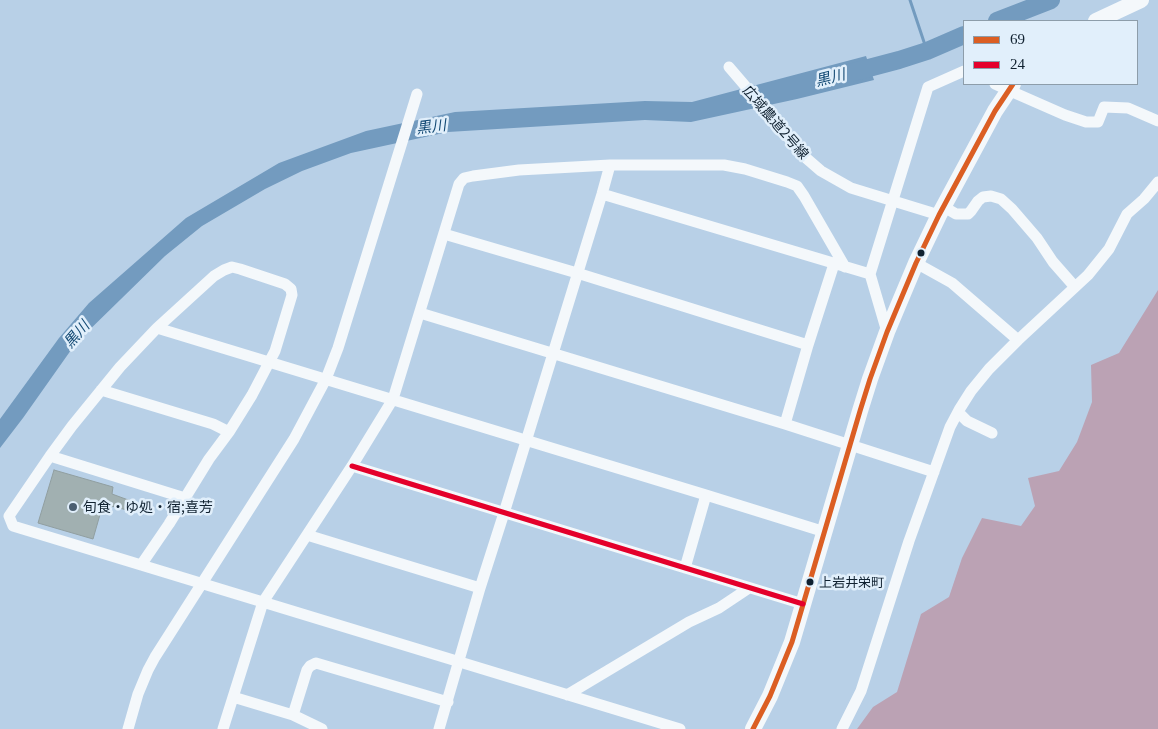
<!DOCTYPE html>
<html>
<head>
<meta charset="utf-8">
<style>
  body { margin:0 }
  #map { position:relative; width:1158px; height:729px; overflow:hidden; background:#b8d0e7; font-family:Georgia,serif }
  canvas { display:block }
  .legend { position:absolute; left:963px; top:20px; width:175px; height:65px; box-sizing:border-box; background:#e1effb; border:1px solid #8d9daa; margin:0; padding:6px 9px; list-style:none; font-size:15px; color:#102130 }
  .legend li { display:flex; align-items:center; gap:10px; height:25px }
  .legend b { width:25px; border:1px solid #8d9daa }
</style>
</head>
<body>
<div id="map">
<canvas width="1158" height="729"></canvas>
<ul class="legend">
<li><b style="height:6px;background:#db5e23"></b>69</li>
<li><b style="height:6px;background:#e4002b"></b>24</li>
</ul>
</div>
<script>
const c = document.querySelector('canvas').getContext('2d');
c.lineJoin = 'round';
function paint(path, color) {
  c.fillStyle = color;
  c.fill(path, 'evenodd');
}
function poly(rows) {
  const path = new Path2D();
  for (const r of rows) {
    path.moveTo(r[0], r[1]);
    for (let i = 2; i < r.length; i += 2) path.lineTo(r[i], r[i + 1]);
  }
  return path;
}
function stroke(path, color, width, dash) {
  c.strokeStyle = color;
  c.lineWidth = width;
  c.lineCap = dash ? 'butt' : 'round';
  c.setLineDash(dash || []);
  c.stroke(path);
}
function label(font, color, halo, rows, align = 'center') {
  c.font = font + ' Georgia,"Noto Sans JP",serif';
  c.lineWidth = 5;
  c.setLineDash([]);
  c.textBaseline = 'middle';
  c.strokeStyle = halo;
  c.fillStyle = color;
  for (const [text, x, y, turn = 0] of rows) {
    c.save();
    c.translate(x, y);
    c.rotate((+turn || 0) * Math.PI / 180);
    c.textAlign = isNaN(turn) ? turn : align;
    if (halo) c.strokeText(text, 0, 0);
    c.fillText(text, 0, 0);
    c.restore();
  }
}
paint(poly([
  [1158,290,1158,729,857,729,873,707,897,692,921,614,949,597,962,558,982,518,1021,526,1035,506,1028,478,1059,471,1077,442,1092,402,1091,365,1119,353]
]), '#bba2b4');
paint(poly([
  [866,56,874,80,797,99,691,122,645,120,448,132,351,153,302,171,265,189,202,226,165,256,76,343,23,418,0,448,0,419,59,338,89,303,186,218,279,163,366,131,455,112,645,101,692,102]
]), '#739bbf');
stroke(poly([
  [910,0,927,51]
]), '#739bbf', 3);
stroke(poly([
  [997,21,1051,0],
  [846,74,899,60,927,51,964,35]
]), '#739bbf', 18);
const building = poly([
  [54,470,113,487,112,494,131,501,127,510,103,504,93,539,38,523,54,470]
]);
paint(building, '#a1b0b1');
stroke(building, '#909ea0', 1);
stroke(poly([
  [729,67,783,130,794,145,806,158,821,171,851,188,939,215],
  [995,84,1008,90,1065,115,1086,122,1098,122,1104,107,1128,108,1158,121],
  [602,194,870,274,928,87,964,71],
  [944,207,956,214,968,214,971,211,978,201,983,197,991,196,1001,199,1012,209,1037,238,1053,262,1075,287],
  [444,234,577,273,808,345],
  [916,263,952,283,1018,340],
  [870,274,887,332],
  [420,313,785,424,934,472],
  [157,328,706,495,825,532],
  [101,390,213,424,229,432],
  [958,412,967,421,992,433],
  [785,424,808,345,834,264],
  [50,456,185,498],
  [352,466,803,604],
  [307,535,480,588],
  [141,565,169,524,209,459,229,432,252,395,275,351,289,305,292,295,291,289,285,284,240,269,232,267,224,270,214,276,157,328,120,367,72,426,50,456,9,516,13,526,680,729],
  [685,568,706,495],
  [567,695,689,622,719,608,749,588],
  [233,697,293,715,322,729],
  [293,715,307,670,310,666,316,663,448,702],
  [128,729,138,694,148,670,155,657,294,439,326,379,338,348,417,94],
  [223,729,263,602,352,466,393,399,459,184,464,178,473,176,519,170,610,165,724,165,745,169,787,182,797,186,804,196,845,267],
  [439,729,480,588,504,513,602,194,610,165],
  [842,729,861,691,909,541,950,427,959,410,971,391,989,369,1018,340,1088,275,1109,249,1127,214,1144,199,1158,182]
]), '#f4f8fb', 11);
stroke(poly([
  [1096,21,1141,0],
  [753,729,770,696,792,642,860,411,870,379,887,332,916,263,939,215,995,111,1013,84]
]), '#f4f8fb', 16);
stroke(poly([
  [753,729,770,696,792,642,860,411,870,379,887,332,916,263,939,215,995,111,1013,84]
]), '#db5e23', 5);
stroke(poly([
  [352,466,803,604]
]), '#e4002b', 5);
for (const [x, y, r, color] of [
  [921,253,4.5,"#102130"],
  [73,507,5,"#4b5e70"],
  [810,582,4.5,"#102130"]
]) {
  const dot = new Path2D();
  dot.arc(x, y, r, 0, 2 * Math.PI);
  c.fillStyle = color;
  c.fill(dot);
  stroke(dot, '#e1effb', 2);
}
label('13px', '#102130', '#e1effb', [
  ["上岩井栄町",819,582]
], 'left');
label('14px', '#102130', '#e1effb', [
  ["広域農道2号線",776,122,49]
]);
label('14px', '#102130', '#e1effb', [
  ["旬食・ゆ処・宿;喜芳",83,507]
], 'left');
label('italic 15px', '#154b75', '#e1effb', [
  ["黒川",830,77,-14],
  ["黒川",431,126,-7],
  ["黒川",76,334,-49]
]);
</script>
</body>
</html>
